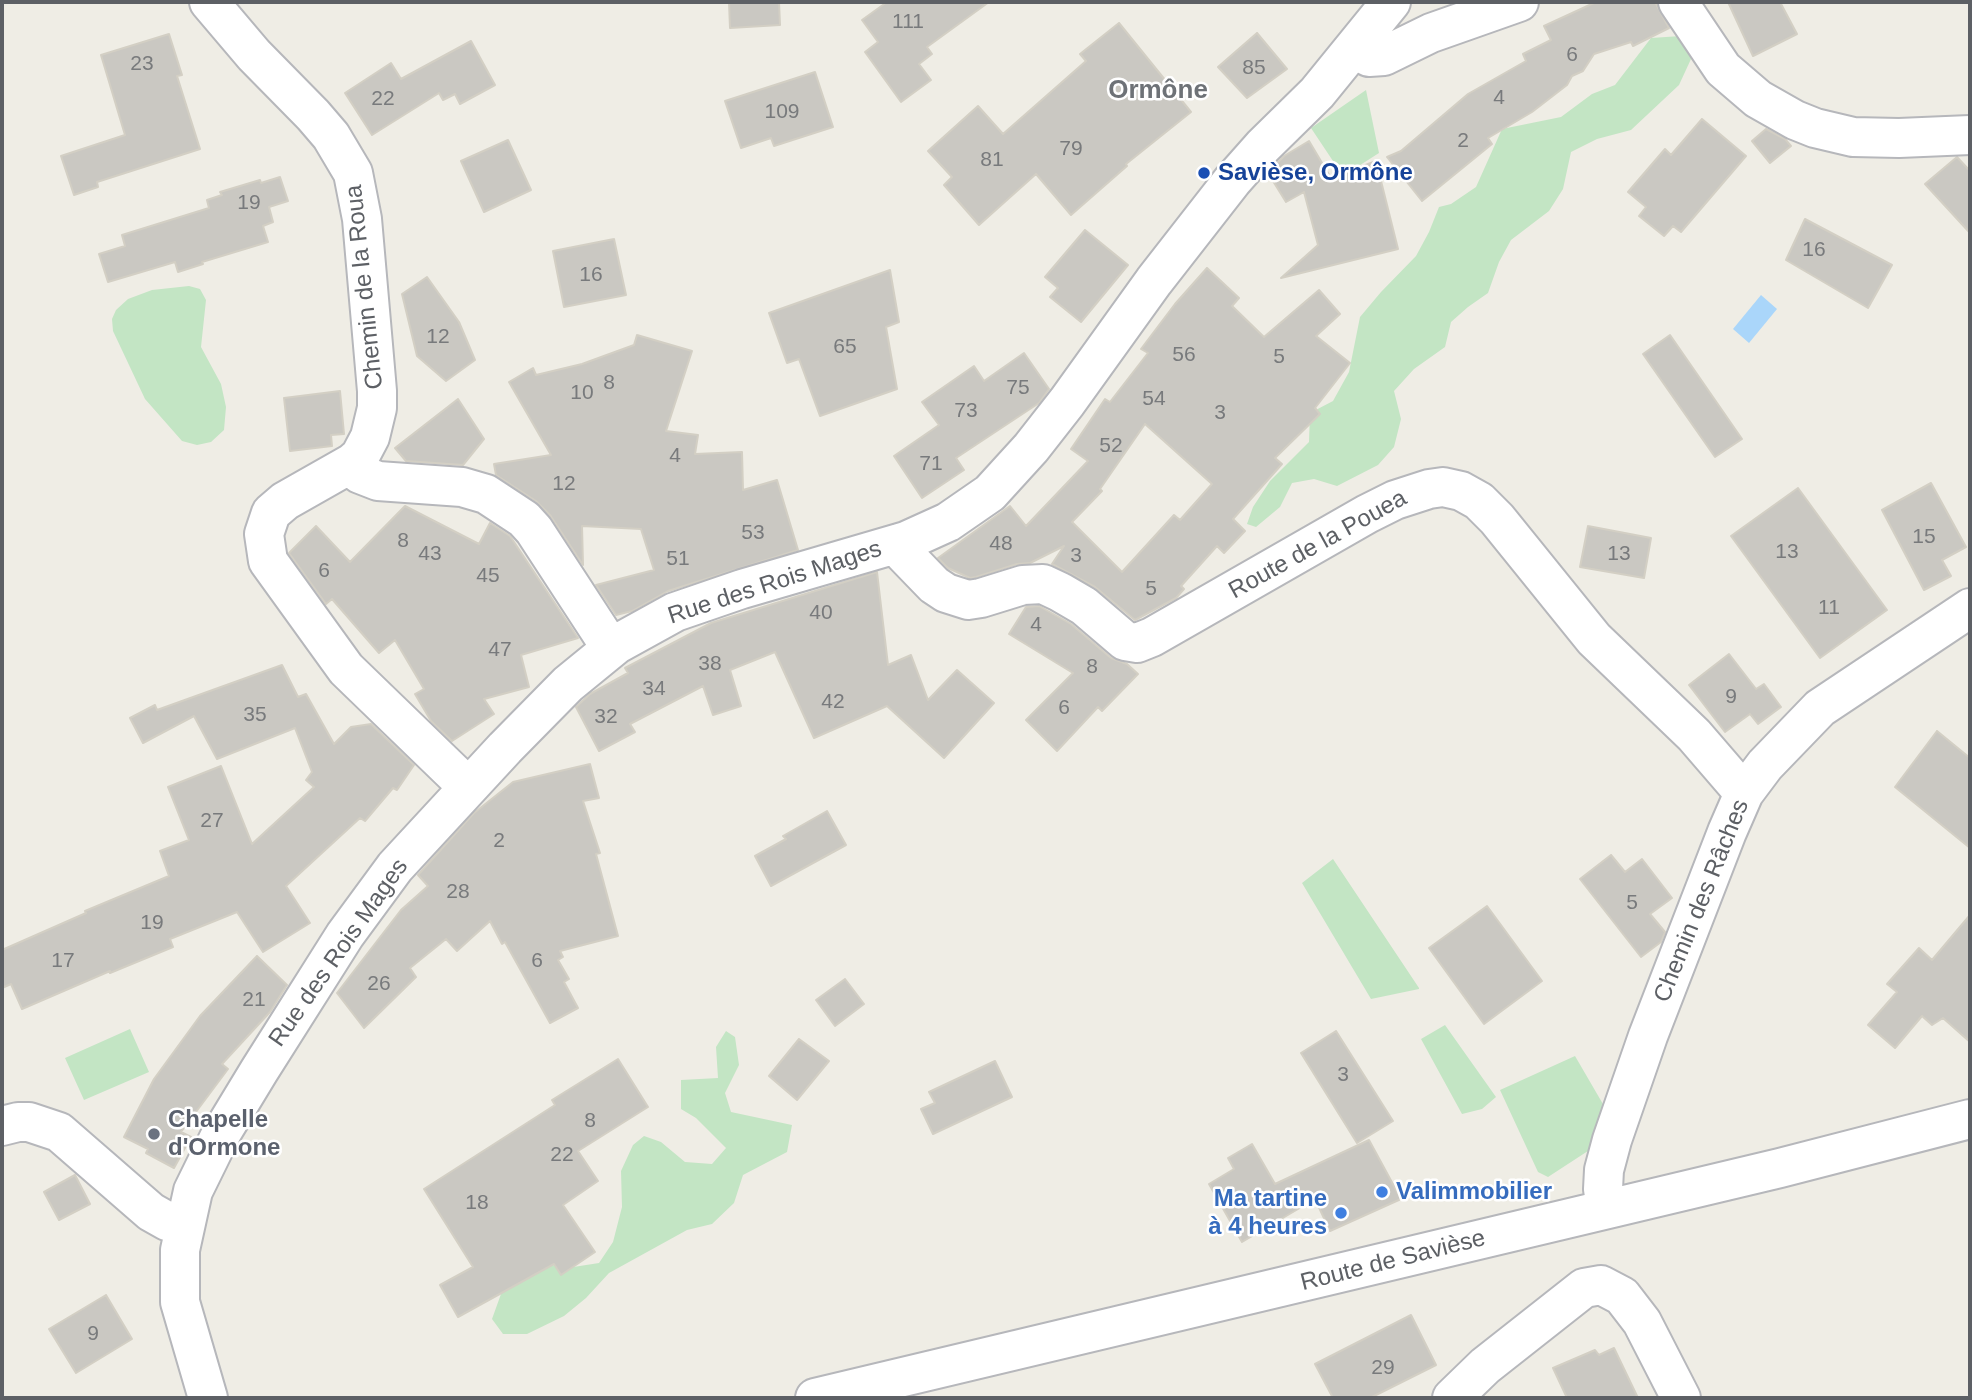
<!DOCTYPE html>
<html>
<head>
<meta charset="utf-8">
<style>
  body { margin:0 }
  #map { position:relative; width:1972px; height:1400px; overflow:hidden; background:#efede5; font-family:Helvetica,sans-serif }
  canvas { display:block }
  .frame { position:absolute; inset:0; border:4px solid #5d6065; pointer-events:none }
</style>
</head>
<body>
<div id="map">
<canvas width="1972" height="1400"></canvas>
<div class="frame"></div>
</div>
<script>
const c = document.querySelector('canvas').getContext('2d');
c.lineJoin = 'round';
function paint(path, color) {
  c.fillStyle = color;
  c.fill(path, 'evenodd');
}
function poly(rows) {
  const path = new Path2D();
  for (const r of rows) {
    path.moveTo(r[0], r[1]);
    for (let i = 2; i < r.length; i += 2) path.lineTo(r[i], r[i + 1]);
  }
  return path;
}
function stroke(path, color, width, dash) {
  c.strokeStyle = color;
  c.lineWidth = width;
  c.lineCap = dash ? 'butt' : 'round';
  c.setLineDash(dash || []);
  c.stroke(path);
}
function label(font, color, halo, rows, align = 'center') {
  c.font = font + ' Helvetica,sans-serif';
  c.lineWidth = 5;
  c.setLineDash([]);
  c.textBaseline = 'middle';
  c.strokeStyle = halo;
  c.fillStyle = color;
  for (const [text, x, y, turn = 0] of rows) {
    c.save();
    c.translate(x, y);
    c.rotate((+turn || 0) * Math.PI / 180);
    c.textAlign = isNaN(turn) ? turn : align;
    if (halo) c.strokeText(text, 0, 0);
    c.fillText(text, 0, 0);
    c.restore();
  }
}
paint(poly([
  [1681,36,1691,59,1679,85,1631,130,1597,139,1571,152,1563,189,1549,211,1511,240,1499,262,1488,293,1468,307,1451,322,1445,347,1414,369,1394,391,1401,419,1394,447,1378,465,1337,486,1314,479,1292,483,1280,507,1256,527,1247,524,1253,507,1270,481,1309,442,1310,413,1333,401,1349,372,1360,317,1381,292,1416,256,1429,232,1439,207,1451,204,1476,187,1502,129,1561,117,1592,94,1615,85,1651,38],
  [1366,90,1379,153,1343,176,1311,128],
  [189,286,200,289,206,300,201,347,221,384,226,407,224,430,211,442,197,445,182,441,145,399,113,331,112,319,116,310,128,299,152,290],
  [1333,859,1419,988,1419,989,1371,999,1302,883],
  [1445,1025,1496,1097,1482,1109,1462,1114,1421,1039],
  [130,1029,149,1072,84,1100,65,1058],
  [726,1031,735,1037,739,1065,725,1093,731,1112,792,1125,787,1152,743,1175,734,1203,712,1224,687,1230,609,1273,586,1298,564,1316,527,1334,503,1334,492,1319,501,1294,514,1281,543,1263,567,1268,599,1263,613,1242,622,1207,621,1171,633,1145,644,1136,661,1142,685,1162,712,1164,726,1148,696,1118,681,1109,681,1080,718,1078,716,1047],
  [1575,1056,1607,1111,1591,1149,1548,1177,1538,1172,1500,1090]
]), '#c3e5c4');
paint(poly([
  [1761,295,1777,309,1749,343,1733,329]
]), '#aad6fa');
const building = poly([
  [729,2,779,2,780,25,730,28,729,2],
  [887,2,989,2,927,47,932,54,919,64,931,80,901,102,865,52,878,42,862,20,887,2],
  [1596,2,1655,2,1669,28,1633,46,1631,42,1594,54,1583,71,1572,76,1567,85,1532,112,1488,138,1492,144,1422,201,1387,157,1401,151,1468,94,1526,61,1523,54,1551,40,1544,26,1596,2],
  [1728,2,1780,2,1797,34,1753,56,1728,2],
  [1119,23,1191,112,1126,164,1127,166,1071,215,1036,174,979,225,944,185,952,177,928,151,978,106,1003,134,1086,61,1080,54,1119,23],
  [1257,33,1287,69,1247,98,1218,67,1257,33],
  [169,34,182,75,177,76,200,149,97,182,98,187,74,195,61,156,125,135,101,55,169,34],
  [471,41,495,85,460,104,455,94,443,100,439,93,372,135,345,93,391,63,401,79,471,41],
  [815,72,833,127,774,146,771,138,741,148,725,101,815,72],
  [1702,119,1746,156,1681,232,1673,226,1664,236,1639,216,1646,207,1628,192,1665,149,1671,155,1702,119],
  [1766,129,1785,139,1791,146,1770,163,1752,141,1766,129],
  [508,140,531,190,484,212,461,161,508,140],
  [1309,141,1331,178,1376,161,1398,249,1281,278,1318,245,1304,192,1286,202,1268,173,1284,156,1309,141],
  [1957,157,1970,171,1970,233,1925,184,1957,157],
  [280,177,288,201,269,207,273,222,263,226,268,242,202,262,203,264,178,272,175,262,108,282,99,254,125,246,122,235,209,208,207,200,222,195,220,192,260,180,261,183,280,177],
  [1805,219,1892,265,1868,308,1786,260,1805,219],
  [1085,230,1128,265,1081,322,1050,297,1058,288,1045,277,1085,230],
  [614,239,626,295,564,307,553,251,614,239],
  [1207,268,1239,298,1232,306,1264,337,1319,290,1340,314,1316,336,1350,363,1315,408,1320,414,1275,458,1282,464,1233,519,1245,531,1224,553,1217,546,1181,586,1184,589,1176,598,1135,620,1095,587,1052,564,1064,546,1030,563,1017,564,976,577,970,578,948,568,938,558,1010,506,1026,526,1088,461,1071,449,1105,399,1110,402,1148,353,1141,349,1175,304,1207,268],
  [1145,424,1212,484,1180,520,1174,515,1122,572,1072,522,1102,491,1100,489,1145,424],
  [890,270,899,322,886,327,897,389,820,416,799,359,787,363,769,313,890,270],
  [427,277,459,322,475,360,446,381,417,356,402,294,427,277],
  [637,335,692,351,666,431,698,435,695,454,742,452,743,490,777,480,798,550,668,591,632,611,616,615,596,585,654,570,641,529,582,526,583,565,550,515,536,501,496,475,494,464,551,455,509,382,533,368,536,375,582,364,634,345,637,335],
  [1670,335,1742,439,1715,457,1643,354,1670,335],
  [1024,353,1049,389,1039,403,956,458,964,470,922,498,894,456,939,425,922,402,974,366,984,381,1024,353],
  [340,391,344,434,331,435,332,446,290,451,284,398,340,391],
  [458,399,484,439,463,465,406,461,395,448,458,399],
  [1931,483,1966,547,1942,560,1951,576,1924,590,1882,510,1931,483],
  [1798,488,1887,610,1820,658,1731,536,1798,488],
  [405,506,479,544,490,523,510,536,578,638,521,655,529,687,484,699,494,714,452,741,431,721,415,694,424,689,395,640,379,653,332,599,326,604,289,553,316,526,350,562,405,506],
  [1588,526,1651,538,1644,578,1580,567,1588,526],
  [877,572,888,665,911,655,928,700,957,670,994,703,944,758,887,706,814,738,775,652,730,670,741,706,713,715,703,686,630,724,635,732,599,751,576,707,590,694,628,673,625,668,711,623,877,572],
  [1039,606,1071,624,1111,658,1127,664,1138,674,1102,711,1098,707,1057,751,1026,720,1073,673,1009,634,1026,607,1039,606],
  [1729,654,1756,689,1764,684,1781,707,1758,724,1750,714,1725,732,1689,685,1729,654],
  [282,665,298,697,306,694,334,744,351,727,371,724,414,765,397,790,393,788,365,821,360,818,286,886,310,923,263,952,237,912,170,939,173,947,110,973,110,971,22,1009,11,984,2,988,2,950,86,913,85,911,169,876,160,851,189,840,168,787,221,766,252,844,314,787,306,780,312,772,295,728,217,759,194,716,143,743,130,718,155,705,157,710,282,665],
  [1937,731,1970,758,1970,848,1895,787,1937,731],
  [590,764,599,798,583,801,600,853,596,854,618,936,560,951,563,957,558,960,569,979,564,982,578,1008,550,1023,505,942,502,944,490,921,457,951,446,939,410,968,416,977,364,1028,337,993,401,910,428,886,418,875,474,813,513,782,590,764],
  [827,811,846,845,771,886,755,856,786,839,783,836,827,811],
  [1611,855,1625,872,1642,859,1672,898,1650,914,1665,932,1661,942,1641,957,1580,879,1611,855],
  [1487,906,1542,981,1484,1024,1429,948,1487,906],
  [1970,915,1970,1042,1943,1018,1932,1025,1922,1016,1895,1048,1868,1025,1897,992,1887,984,1919,948,1932,960,1970,915],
  [257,956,287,985,270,1012,222,1064,228,1069,181,1132,191,1137,174,1168,146,1153,148,1149,124,1137,154,1079,200,1016,257,956],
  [845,979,864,1004,835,1026,816,1000,845,979],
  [1336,1031,1393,1121,1357,1143,1301,1053,1336,1031],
  [799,1039,829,1061,797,1100,769,1076,799,1039],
  [618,1059,648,1107,578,1151,598,1181,563,1205,595,1252,561,1275,554,1264,458,1317,440,1285,473,1267,424,1189,555,1105,552,1100,618,1059],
  [995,1061,1012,1097,933,1134,921,1109,935,1103,929,1092,995,1061],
  [1369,1140,1401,1199,1330,1231,1315,1199,1242,1242,1209,1184,1234,1169,1228,1158,1252,1144,1275,1184,1369,1140],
  [75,1175,90,1204,59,1220,44,1192,75,1175],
  [106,1295,132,1339,76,1373,49,1329,106,1295],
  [1411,1315,1436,1365,1370,1398,1333,1398,1315,1364,1411,1315],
  [1614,1348,1638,1398,1567,1398,1553,1368,1595,1350,1599,1355,1614,1348]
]);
paint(building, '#cac8c2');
stroke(building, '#d3cfc4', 2);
const minor = poly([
  [209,2,254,55,313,115,331,136,353,173,362,219,377,391,377,408,370,437,360,456,352,463,285,501,271,513,264,534,268,561,346,669,468,787],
  [1678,2,1723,69,1758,99,1795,120,1815,128,1853,137,1899,138,1970,135],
  [1355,48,1369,57,1384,56,1431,33,1519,2],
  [349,465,360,474,378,481,462,487,486,494,524,519,534,530,611,648],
  [899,543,904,554,934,585,946,593,968,600,981,598,1023,585,1043,584,1060,592,1084,606,1125,641,1137,643,1152,637,1367,514,1395,500,1429,489,1443,487,1461,491,1479,501,1497,519,1594,639,1694,735,1744,793],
  [2,1126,18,1122,29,1122,59,1132,151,1212,167,1221,184,1226],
  [1606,1209,1603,1189,1604,1170,1612,1140,1648,1036,1727,832,1744,793,1765,765,1820,708,1970,608],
  [208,1398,180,1302,180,1250,193,1191,222,1132,259,1071,345,935,395,867,505,748,568,684,617,644,675,612,742,589,906,541,948,522,990,493,1031,448,1067,402,1154,281,1232,181,1263,146,1317,93,1391,2],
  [815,1398,1780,1168,1970,1119],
  [1452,1398,1485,1366,1584,1288,1601,1285,1622,1296,1642,1322,1681,1398]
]);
stroke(minor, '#b6b7bb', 42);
stroke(minor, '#fff', 38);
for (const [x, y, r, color] of [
  [1204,173,7,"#1a4fb4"],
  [154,1134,7,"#6b7280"],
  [1382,1192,7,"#3f7fe0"],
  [1341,1213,7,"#3f7fe0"]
]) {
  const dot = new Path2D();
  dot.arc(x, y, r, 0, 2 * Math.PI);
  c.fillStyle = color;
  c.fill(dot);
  stroke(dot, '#fff', 2.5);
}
label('21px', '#787a7c', null, [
  ["111",908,22],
  ["6",1572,55],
  ["23",142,64],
  ["85",1254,68],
  ["4",1499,98],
  ["22",383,99],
  ["109",782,112],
  ["2",1463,141],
  ["79",1071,149],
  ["81",992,160],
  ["19",249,203],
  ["16",1814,250],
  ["16",591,275],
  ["12",438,337],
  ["65",845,347],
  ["56",1184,355],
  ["5",1279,357],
  ["8",609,383],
  ["75",1018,388],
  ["10",582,393],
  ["54",1154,399],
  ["73",966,411],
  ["3",1220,413],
  ["52",1111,446],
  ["4",675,456],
  ["71",931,464],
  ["12",564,484],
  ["53",753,533],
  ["15",1924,537],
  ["8",403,541],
  ["48",1001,544],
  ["13",1787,552],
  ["43",430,554],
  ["13",1619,554],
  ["3",1076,556],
  ["51",678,559],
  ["6",324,571],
  ["45",488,576],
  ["5",1151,589],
  ["11",1829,608],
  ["40",821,613],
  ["4",1036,625],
  ["47",500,650],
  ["38",710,664],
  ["8",1092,667],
  ["34",654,689],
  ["9",1731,697],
  ["42",833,702],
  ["6",1064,708],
  ["35",255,715],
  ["32",606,717],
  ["27",212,821],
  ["2",499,841],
  ["28",458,892],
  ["5",1632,903],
  ["19",152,923],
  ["17",63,961],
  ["6",537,961],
  ["26",379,984],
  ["21",254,1000],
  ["3",1343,1075],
  ["8",590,1121],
  ["22",562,1155],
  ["18",477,1203],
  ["9",93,1334],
  ["29",1383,1368]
]);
label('bold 24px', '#164399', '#fff', [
  ["Savièse, Ormône",1218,173]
], 'left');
label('24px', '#5d6065', '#fff', [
  ["Chemin de la Roua",365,287,-96],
  ["Route de la Pouea",1318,545,-29],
  ["Rue des Rois Mages",775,583,-18],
  ["Chemin des Râches",1702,901,-68],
  ["Rue des Rois Mages",339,953,-55],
  ["Route de Savièse",1393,1261,-14]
]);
label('bold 24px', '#5b616d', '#fff', [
  ["Chapelle",168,1120],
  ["d'Ormone",168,1148]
], 'left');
label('bold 24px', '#366cbe', '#fff', [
  ["Valimmobilier",1396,1192],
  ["Ma tartine",1327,1199,"right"],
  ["à 4 heures",1327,1227,"right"]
], 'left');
label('bold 26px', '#6e7277', '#fff', [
  ["Ormône",1158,91]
]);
</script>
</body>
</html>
